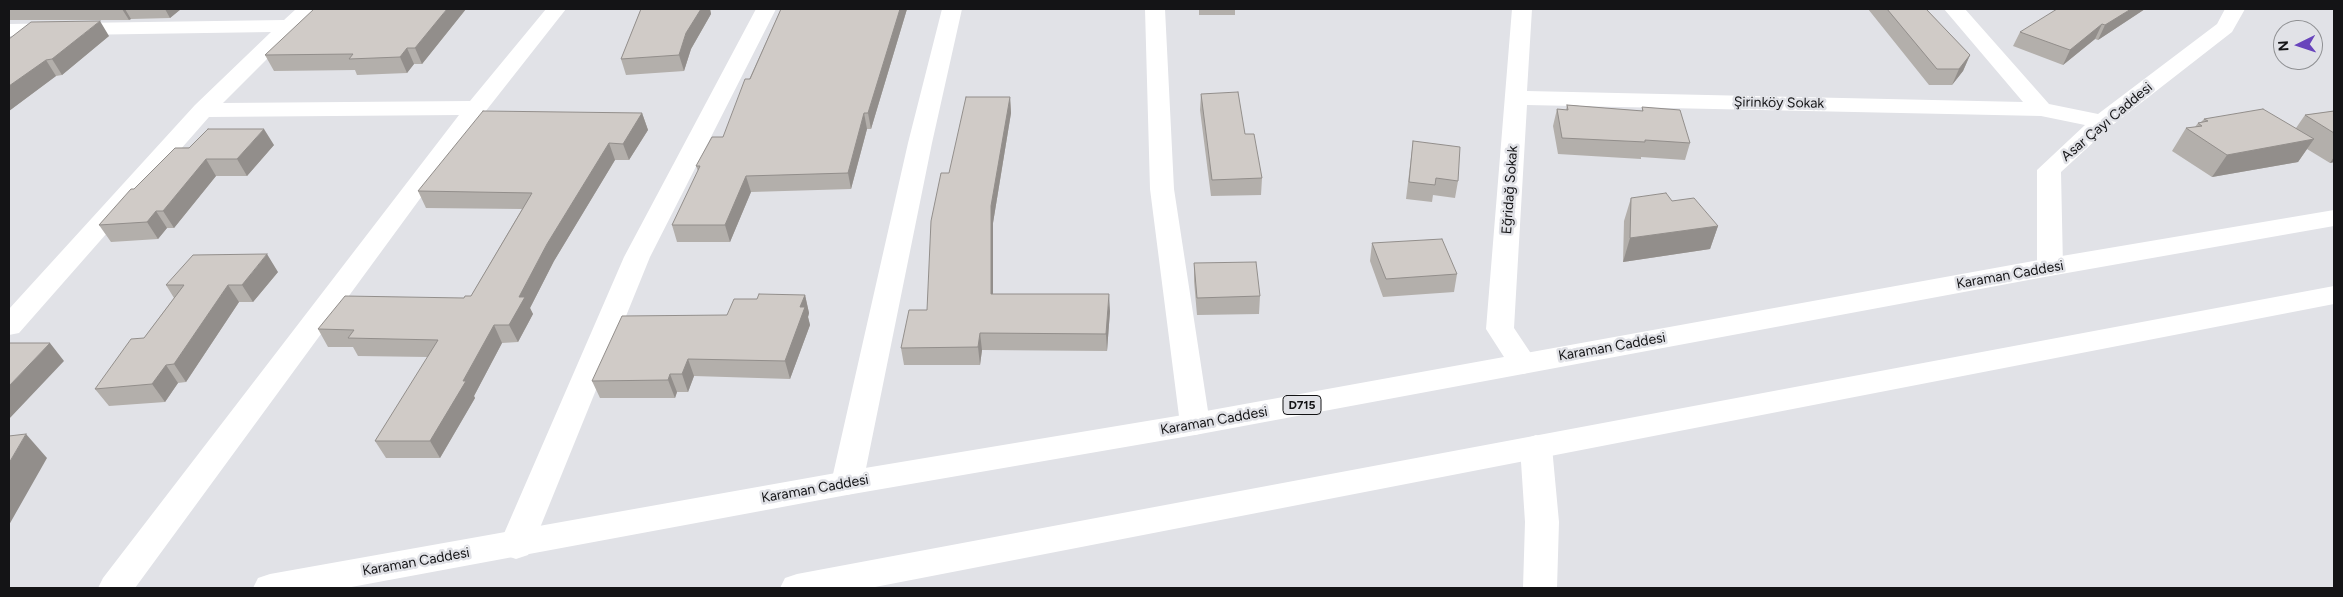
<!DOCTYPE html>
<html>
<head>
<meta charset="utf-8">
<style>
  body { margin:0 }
  #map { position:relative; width:2343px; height:597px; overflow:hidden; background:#e1e2e7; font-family:Figtree,sans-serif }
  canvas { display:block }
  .frame { position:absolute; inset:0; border:10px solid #141416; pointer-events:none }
  .north { position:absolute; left:2273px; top:20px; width:50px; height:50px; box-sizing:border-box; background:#e1e2e7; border:1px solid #8f9093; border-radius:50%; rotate:266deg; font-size:14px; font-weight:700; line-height:20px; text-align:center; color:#141416 }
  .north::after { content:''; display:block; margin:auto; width:18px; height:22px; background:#6844bc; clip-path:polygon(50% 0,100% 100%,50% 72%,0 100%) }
</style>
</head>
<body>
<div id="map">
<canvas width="2343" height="597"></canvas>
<div class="frame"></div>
<div class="north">N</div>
</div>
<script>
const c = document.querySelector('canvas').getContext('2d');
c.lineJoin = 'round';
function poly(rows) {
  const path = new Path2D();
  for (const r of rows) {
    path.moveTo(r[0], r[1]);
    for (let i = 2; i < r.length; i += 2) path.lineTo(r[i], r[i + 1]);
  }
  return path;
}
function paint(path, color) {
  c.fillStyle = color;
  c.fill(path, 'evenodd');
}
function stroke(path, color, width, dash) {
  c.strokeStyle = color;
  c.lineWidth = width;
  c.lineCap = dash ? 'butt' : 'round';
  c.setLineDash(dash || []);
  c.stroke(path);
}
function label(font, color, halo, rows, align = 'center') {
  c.font = font + ' Figtree,sans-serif';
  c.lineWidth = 5;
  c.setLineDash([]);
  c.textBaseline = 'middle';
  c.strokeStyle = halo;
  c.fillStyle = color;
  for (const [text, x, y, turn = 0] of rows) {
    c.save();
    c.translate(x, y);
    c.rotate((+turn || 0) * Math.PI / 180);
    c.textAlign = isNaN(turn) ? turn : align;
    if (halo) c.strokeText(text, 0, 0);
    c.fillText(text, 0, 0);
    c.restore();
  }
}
paint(poly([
  [296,9,317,9,223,103,470,101,546,9,566,9,463,140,135,588,98,588,103,578,459,115,209,117,19,333,9,335,9,309,195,105,271,32,9,36,9,24,284,20,296,9],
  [756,9,776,9,650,257,533,545,528,555,516,559,504,555,499,545,624,257,756,9],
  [942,9,962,9,932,143,863,483,858,492,847,495,836,492,831,483,908,143,942,9],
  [1145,9,1165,9,1174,189,1210,424,1206,432,1195,435,1184,432,1180,424,1150,189,1145,9],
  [1512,9,1532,9,1527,91,2023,102,1944,9,1965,9,2049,104,2098,114,2217,24,2225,9,2245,9,2232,32,2110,127,2061,172,2063,267,2059,273,2050,276,2041,273,2037,267,2037,170,2085,125,2041,116,1527,105,1514,328,1538,364,1533,371,1523,374,1513,371,1486,329,1512,9],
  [1536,435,1547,439,1552,447,1559,522,1557,588,1523,588,1525,522,1520,447,1525,439,1536,435]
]), '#fff');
paint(poly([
  [2334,210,2334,226,2050,276,1195,435,847,495,346,588,253,588,258,578,270,574,847,471,1195,413,2050,258,2334,210],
  [2334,286,2334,304,870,588,780,588,785,578,797,574,2334,286]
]), '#fff');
paint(poly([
  [9,9,181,9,170,18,131,19,129,20,9,20],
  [466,9,422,64,414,64,407,73,357,75,355,70,274,71,265,55],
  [641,9,710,9,711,14,691,49,684,71,626,75,621,59],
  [781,9,907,9,871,129,867,129,851,189,751,192,730,242,677,242,672,225,698,171,696,166,723,137],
  [1199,9,1235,9,1235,15,1199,15],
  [1868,9,1926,9,1970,55,1963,71,1952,85,1929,85],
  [2145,9,2098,40,2095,39,2063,65,2013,46,2020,32],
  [109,36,62,75,56,76,9,111,9,39],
  [1201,94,1245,134,1262,178,1261,195,1211,196,1200,110],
  [1010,97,1011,113,993,223,993,294,1110,311,1107,351,982,350,980,365,904,365,901,348,927,310],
  [1567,105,1642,111,1642,107,1690,143,1685,160,1641,157,1641,159,1558,154,1553,126,1557,109,1566,110],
  [2334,111,2334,162,2330,163,2307,149,2298,162,2212,177,2172,151,2186,128,2195,127,2198,123,2201,122,2204,119,2296,128,2305,115],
  [642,113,648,130,629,160,615,160,554,261,530,308,533,314,518,342,502,343,474,396,475,398,440,458,386,458,375,441,428,357,358,356,353,347,328,347,318,329,464,298,471,296,522,209,426,208,418,191],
  [1413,141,1458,181,1455,198,1433,195,1432,202,1406,199],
  [274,145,247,176,216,176,174,228,167,228,158,239,111,242,99,225,134,189,175,148],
  [1631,198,1672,201,1718,226,1710,249,1623,262,1624,221],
  [1372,243,1457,274,1454,292,1383,297,1370,261],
  [1194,263,1260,296,1259,314,1197,315,1194,281],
  [278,272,253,302,239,302,186,382,178,383,165,402,109,406,95,389,144,338,174,298,166,285],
  [805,295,809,313,808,317,810,325,790,379,694,376,688,392,677,392,675,398,600,398,592,381,727,315,757,299]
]), '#b3afab');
paint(poly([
  [122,9,125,9,131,19,129,20],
  [165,9,181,9,170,18],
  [447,9,466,9,422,64,415,48],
  [701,9,710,9,711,14,691,49,684,71,679,55,686,33],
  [900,9,907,9,871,129,868,113],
  [2131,9,2145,9,2098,40,2105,25],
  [100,21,109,36,62,75,52,59],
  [2102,24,2095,39,2063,65,2070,50],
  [407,48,414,64,407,73,400,57],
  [1970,55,1963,71,1952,85,1959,69],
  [46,60,56,76,9,111,9,86],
  [1010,97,1011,113,993,223,993,312,991,294,991,206],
  [642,113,648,130,629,160,623,144],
  [864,113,867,129,851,189,848,173],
  [264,129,274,145,247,176,237,159],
  [2314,139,2298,162,2212,177,2227,155],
  [609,143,615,160,554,261,530,308,533,314,518,342,509,325,519,297,547,244],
  [2334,157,2334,162,2330,163],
  [206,159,216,176,174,228,163,211],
  [746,176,751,192,730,242,725,225],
  [156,211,167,228,158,239,147,222],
  [1718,226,1710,249,1623,262,1630,238],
  [267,254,278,272,253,302,242,285],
  [228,285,239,302,186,382,174,364],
  [1109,294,1110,311,1107,351,1106,334],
  [805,295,809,313,808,317,810,325,790,379,785,361,800,307],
  [494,325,502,343,474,396,475,398,440,458,430,441],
  [980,333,982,350,980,365,978,347],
  [50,343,64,361,9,419,9,386],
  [688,359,694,376,688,392,682,374],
  [166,365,178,383,165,402,152,384],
  [670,374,677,392,675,398,668,380],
  [26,434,47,458,9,525,9,463]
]), '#928e8b');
const building = poly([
  [314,9,447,9,415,48,407,48,400,57,349,59,353,54,265,55,314,9],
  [641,9,701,9,686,33,679,55,621,59,641,9],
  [781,9,900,9,868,113,864,113,848,173,746,176,725,225,672,225,700,166,696,166,712,137,723,137,745,79,750,79,781,9],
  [1887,9,1926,9,1970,55,1959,69,1937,69,1887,9],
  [2057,9,2131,9,2105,25,2102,24,2070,50,2020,32,2057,9],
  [100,21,52,59,46,60,9,86,9,39,31,22,100,21],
  [1238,92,1245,134,1254,134,1262,178,1212,180,1201,94,1238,92],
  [966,97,1010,97,991,206,991,294,1109,294,1106,334,980,333,978,347,901,348,909,310,927,310,931,221,941,173,949,173,966,97],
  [1567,105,1643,111,1642,107,1680,110,1690,143,1645,140,1645,142,1562,138,1557,109,1568,110,1567,105],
  [2263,109,2314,139,2227,155,2186,128,2202,126,2198,123,2208,121,2204,119,2263,109],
  [483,111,642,113,623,144,609,143,547,244,519,297,525,297,509,325,494,325,463,381,466,381,430,441,375,441,438,340,348,338,354,330,318,329,345,296,464,298,465,296,471,296,532,193,418,191,483,111],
  [2334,111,2334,133,2305,115,2334,111],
  [208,129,264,129,237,159,206,159,163,211,156,211,147,222,99,225,131,189,134,189,175,148,189,148,208,129],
  [1413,141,1460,147,1458,181,1436,178,1435,185,1409,182,1413,141],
  [1666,193,1672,201,1694,198,1718,226,1630,238,1631,198,1666,193],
  [1442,239,1457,274,1386,279,1372,243,1442,239],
  [267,254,242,285,228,285,174,364,166,365,152,384,95,389,131,339,144,338,184,285,166,285,193,255,267,254],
  [1256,262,1260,296,1197,298,1194,263,1256,262],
  [759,294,805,295,800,307,805,307,785,361,688,359,682,374,670,374,668,380,592,381,622,316,727,315,734,299,757,299,759,294],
  [9,343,50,343,9,386,9,343],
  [26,434,9,463,9,436,26,434]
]);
paint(building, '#d0cbc7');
stroke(building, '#928e8b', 1);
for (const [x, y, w] of [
  [1302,405,38]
]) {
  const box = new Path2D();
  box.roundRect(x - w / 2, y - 9.5, w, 19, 4);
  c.fillStyle = '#e1e2e7';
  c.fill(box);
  stroke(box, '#141416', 1);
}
label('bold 12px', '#141416', null, [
  ["D715",1302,405]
]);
label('14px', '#141416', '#e1e2e7', [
  ["Şirinköy Sokak",1779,103,1],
  ["Asar Çayı Caddesi",2107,122,-40],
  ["Eğridağ Sokak",1510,190,-86],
  ["Karaman Caddesi",2010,275,-10],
  ["Karaman Caddesi",1612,347,-10],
  ["Karaman Caddesi",1214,421,-10],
  ["Karaman Caddesi",815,489,-10],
  ["Karaman Caddesi",416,562,-10]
]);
</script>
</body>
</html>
